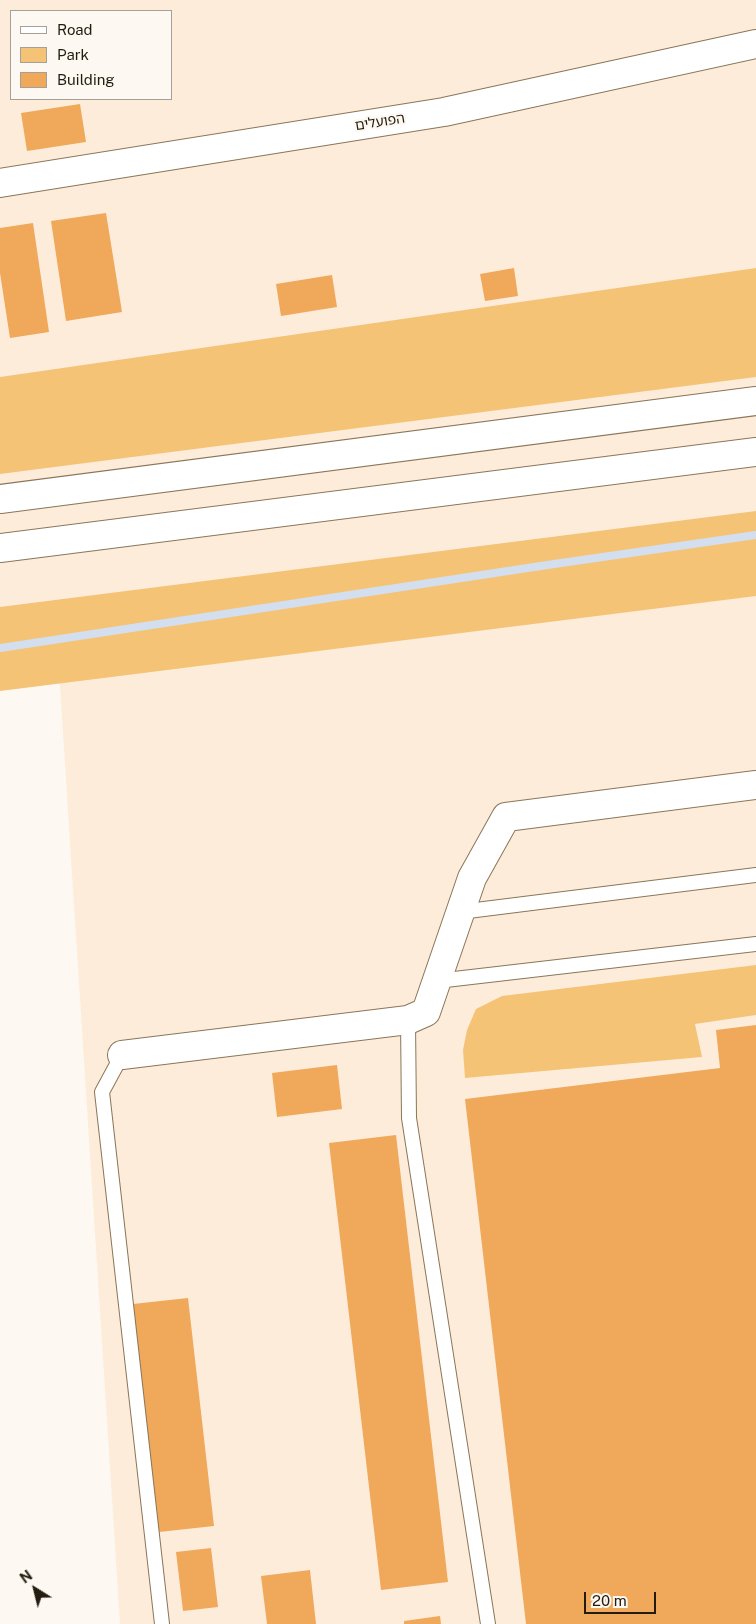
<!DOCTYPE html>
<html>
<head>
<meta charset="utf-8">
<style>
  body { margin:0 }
  #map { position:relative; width:756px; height:1624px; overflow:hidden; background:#fdf9f2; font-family:"Public Sans",sans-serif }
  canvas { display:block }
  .legend { position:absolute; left:10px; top:10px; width:162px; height:90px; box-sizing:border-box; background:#fdf9f2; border:1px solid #a6a198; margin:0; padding:6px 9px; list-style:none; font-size:15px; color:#241c10 }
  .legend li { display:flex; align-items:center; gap:10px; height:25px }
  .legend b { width:25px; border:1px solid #a6a198 }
  .north { position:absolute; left:10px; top:1564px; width:50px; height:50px; -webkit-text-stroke:4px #fdf9f2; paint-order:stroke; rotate:324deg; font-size:14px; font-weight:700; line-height:20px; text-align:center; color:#241c10 }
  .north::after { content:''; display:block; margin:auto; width:18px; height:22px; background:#241c10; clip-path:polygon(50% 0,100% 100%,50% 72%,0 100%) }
  .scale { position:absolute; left:584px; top:1592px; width:72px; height:22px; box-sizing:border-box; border:2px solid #241c10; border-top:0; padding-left:6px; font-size:15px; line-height:18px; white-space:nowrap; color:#241c10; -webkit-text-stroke:4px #fdf9f2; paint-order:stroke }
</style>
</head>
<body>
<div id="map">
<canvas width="756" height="1624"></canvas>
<ul class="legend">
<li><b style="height:6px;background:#fff"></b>Road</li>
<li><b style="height:14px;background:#f5c375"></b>Park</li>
<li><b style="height:14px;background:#f0a85a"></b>Building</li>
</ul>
<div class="north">N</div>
<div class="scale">20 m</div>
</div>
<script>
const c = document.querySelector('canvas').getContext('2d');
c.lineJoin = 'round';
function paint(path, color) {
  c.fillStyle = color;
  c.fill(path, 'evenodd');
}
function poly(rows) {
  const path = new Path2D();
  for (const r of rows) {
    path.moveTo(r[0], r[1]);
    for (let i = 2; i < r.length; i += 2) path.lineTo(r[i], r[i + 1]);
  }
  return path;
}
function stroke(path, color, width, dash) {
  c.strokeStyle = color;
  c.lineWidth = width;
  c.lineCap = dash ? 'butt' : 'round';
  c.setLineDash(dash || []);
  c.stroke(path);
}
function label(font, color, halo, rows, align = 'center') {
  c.font = font + ' "Public Sans","Noto Sans Hebrew",sans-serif';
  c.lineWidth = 4.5;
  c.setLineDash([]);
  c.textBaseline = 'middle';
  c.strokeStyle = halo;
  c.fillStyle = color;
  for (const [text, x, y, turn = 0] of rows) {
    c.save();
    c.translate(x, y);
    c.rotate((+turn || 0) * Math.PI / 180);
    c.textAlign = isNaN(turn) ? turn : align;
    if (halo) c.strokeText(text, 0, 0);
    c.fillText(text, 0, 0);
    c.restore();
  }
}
paint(poly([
  [0,0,756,0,756,1624,120,1624,59,671,0,676],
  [11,11,171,11,171,99,11,99]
]), '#feecdb');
paint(poly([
  [756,268,756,377,0,474,0,377],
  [756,511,756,596,0,691,0,607],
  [756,965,756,1015,695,1024,702,1057,465,1078,463,1050,467,1030,476,1009,502,996]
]), '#f5c375');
stroke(poly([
  [0,648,554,564,756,535]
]), '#d3dfee', 8);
paint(poly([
  [80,104,86,142,27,151,21,113],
  [106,213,122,312,66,321,51,221],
  [33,223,49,332,10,338,0,273,0,228],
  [514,268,518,296,485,301,480,274],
  [332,275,337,307,281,316,276,284],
  [756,1025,756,1624,526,1624,465,1099,720,1068,716,1030],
  [337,1065,342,1109,277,1117,272,1073],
  [396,1135,448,1582,381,1590,329,1143],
  [188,1298,214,1526,159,1532,133,1304],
  [211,1548,218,1607,183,1611,176,1552],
  [310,1570,316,1624,267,1624,261,1576],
  [440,1616,441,1624,404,1624,404,1621]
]), '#f0a85a');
const service = poly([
  [460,912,756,875],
  [437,981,756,944],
  [408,1020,409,1118,488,1624],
  [122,1055,102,1092,162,1624]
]);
const minor = poly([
  [122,1055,408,1020,426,1012,472,878,506,817,756,785]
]);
const tertiary = poly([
  [0,183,444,112,756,44]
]);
const trunk = poly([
  [0,499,756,401],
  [0,548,756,452]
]);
stroke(service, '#8a7659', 16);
stroke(minor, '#8a7659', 30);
stroke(tertiary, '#8a7659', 30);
stroke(trunk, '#8a7659', 30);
stroke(service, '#fff', 14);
stroke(minor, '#fff', 28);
stroke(tertiary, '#fff', 28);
stroke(trunk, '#fff', 28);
label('14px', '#241c10', '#fdf9f2', [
  ["הפועלים",380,122,-9]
]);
</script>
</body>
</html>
